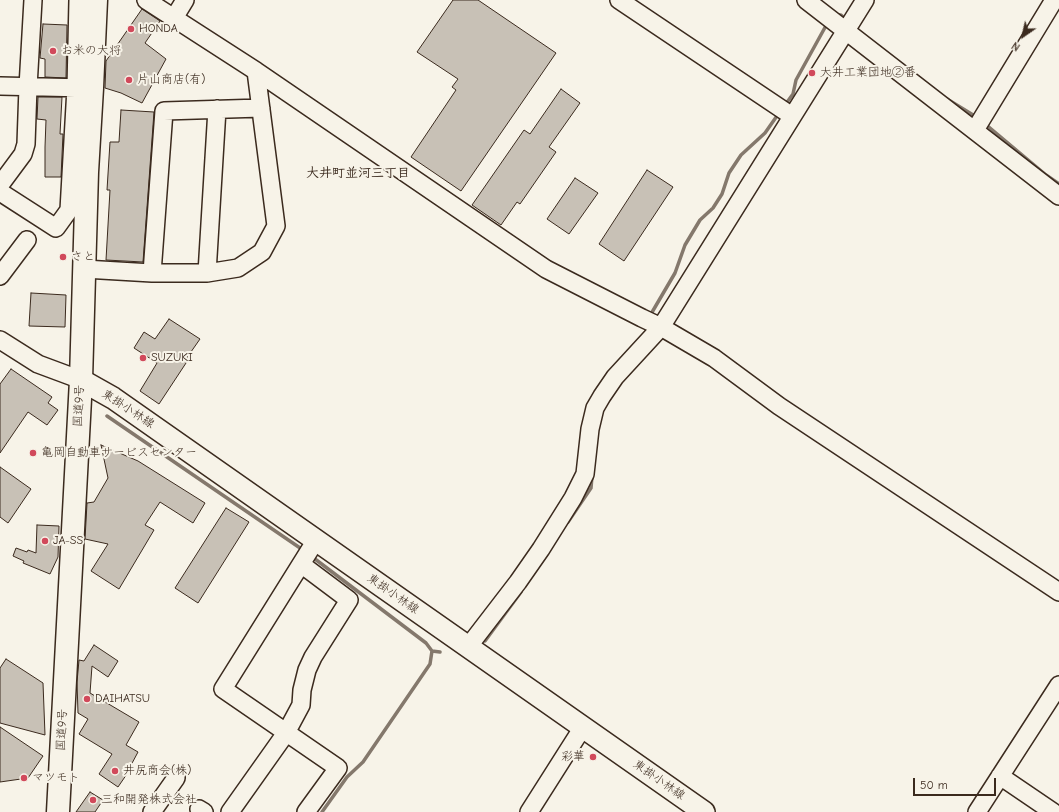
<!DOCTYPE html>
<html>
<head>
<meta charset="utf-8">
<style>
  body { margin:0 }
  #map { position:relative; width:1059px; height:812px; overflow:hidden; background:#f7f3e8; font-family:"Comic Neue",sans-serif }
  canvas { display:block }
  .north { position:absolute; left:1003px; top:16px; width:40px; height:40px; -webkit-text-stroke:3px #f7f3e8; paint-order:stroke; rotate:214deg; font-size:11px; font-weight:700; line-height:16px; text-align:center; color:#3b2a1e }
  .north::after { content:''; display:block; margin:auto; width:14px; height:18px; background:#3b2a1e; clip-path:polygon(50% 0,100% 100%,50% 72%,0 100%) }
  .scale { position:absolute; left:913px; top:778px; width:83px; height:18px; box-sizing:border-box; border:2px solid #3b2a1e; border-top:0; padding-left:5px; font-size:12px; line-height:14px; white-space:nowrap; color:#3b2a1e; -webkit-text-stroke:3px #f7f3e8; paint-order:stroke }
</style>
</head>
<body>
<div id="map">
<canvas width="1059" height="812"></canvas>
<div class="north">N</div>
<div class="scale">50 m</div>
</div>
<script>
const c = document.querySelector('canvas').getContext('2d');
c.lineJoin = 'round';
function poly(rows) {
  const path = new Path2D();
  for (const r of rows) {
    path.moveTo(r[0], r[1]);
    for (let i = 2; i < r.length; i += 2) path.lineTo(r[i], r[i + 1]);
  }
  return path;
}
function stroke(path, color, width, dash) {
  c.strokeStyle = color;
  c.lineWidth = width;
  c.lineCap = dash ? 'butt' : 'round';
  c.setLineDash(dash || []);
  c.stroke(path);
}
function paint(path, color) {
  c.fillStyle = color;
  c.fill(path, 'evenodd');
}
function label(font, color, halo, rows, align = 'center') {
  c.font = font + ' "Comic Neue","Klee One",sans-serif';
  c.lineWidth = 4;
  c.setLineDash([]);
  c.textBaseline = 'middle';
  c.strokeStyle = halo;
  c.fillStyle = color;
  for (const [text, x, y, turn = 0] of rows) {
    c.save();
    c.translate(x, y);
    c.rotate((+turn || 0) * Math.PI / 180);
    c.textAlign = isNaN(turn) ? turn : align;
    if (halo) c.strokeText(text, 0, 0);
    c.fillText(text, 0, 0);
    c.restore();
  }
}
stroke(poly([
  [835,15,841,15,847,20],
  [947,99,978,118],
  [785,105,793,94,796,80,828,22],
  [984,123,1046,175,1059,184],
  [651,314,675,273,685,245,700,220,713,208,722,194,729,173,741,155,765,133,779,113],
  [107,416,303,550],
  [568,522,591,488,592,476],
  [311,556,426,643,432,651,430,664,363,762,347,777,322,812],
  [485,641,521,592],
  [432,651,440,652]
]), '#84786c', 3.5);
const building = poly([
  [453,0,478,0,556,53,461,191,411,157,456,90,452,87,458,79,417,52,453,0],
  [142,9,160,21,145,43,166,59,142,103,121,93,105,88,106,61,142,9],
  [43,24,67,25,66,78,45,77,45,59,40,58,43,24],
  [561,89,580,103,549,147,556,152,520,204,517,202,501,225,472,205,524,130,530,134,561,89],
  [38,97,62,97,60,134,63,134,61,177,45,177,45,147,46,120,37,119,38,97],
  [121,110,154,112,143,262,106,260,110,190,107,190,110,142,119,142,121,110],
  [647,170,673,187,624,261,599,244,647,170],
  [575,178,598,193,569,234,547,219,575,178],
  [31,293,66,295,65,327,29,326,31,293],
  [169,319,200,339,186,359,188,360,159,404,140,391,157,363,134,348,144,332,155,339,169,319],
  [11,369,52,397,48,403,58,410,47,425,28,412,0,453,0,384,11,369],
  [101,445,138,461,205,503,193,523,160,502,145,525,154,530,119,589,91,571,108,544,85,539,87,503,94,502,108,478,101,445],
  [0,467,31,489,8,523,0,517,0,467],
  [226,508,249,522,198,603,175,588,226,508],
  [37,525,59,526,58,557,50,574,23,563,24,561,13,556,16,548,27,552,28,550,36,553,37,525],
  [94,645,118,661,108,677,92,666,90,693,139,722,126,745,138,752,130,767,131,768,118,787,99,774,112,754,79,734,88,719,78,713,77,682,79,660,84,661,94,645],
  [6,659,43,683,45,735,0,723,0,668,6,659],
  [0,727,43,756,28,778,0,782,0,727],
  [90,792,103,800,95,812,76,812,90,792]
]);
paint(building, '#c8c1b6');
stroke(building, '#3b2a1e', 1);
const minor = poly([
  [146,0,256,71,546,269,642,318,661,327,714,358,779,406,1059,592],
  [619,0,792,116],
  [806,0,1059,196],
  [174,18,185,0],
  [0,86,86,88],
  [975,130,1054,0],
  [0,185,23,154,26,144,28,87,33,0],
  [0,192,56,228,69,210,76,88,78,0],
  [84,269,152,273,207,273,238,268,262,252,276,226,256,71],
  [152,273,164,111,261,108],
  [207,273,217,109],
  [0,276,27,240],
  [0,340,38,364,81,380],
  [468,647,518,582,541,549,573,498,585,474,590,429,595,408,602,396,615,377,661,327,865,0],
  [1000,776,1053,812],
  [199,809,204,812],
  [152,812,176,778],
  [230,812,286,733,301,705,302,690,307,670,313,657,349,600,301,564],
  [306,812,338,768,223,689,316,540],
  [529,812,583,727],
  [977,812,1059,685]
]);
const major = poly([
  [81,380,113,398,704,812]
]);
const highway = poly([
  [58,812,81,380,87,172,92,88,96,0]
]);
stroke(minor, '#3b2a1e', 20);
stroke(major, '#3b2a1e', 24);
stroke(highway, '#3b2a1e', 25);
stroke(minor, '#f7f3e8', 17);
stroke(major, '#f7f3e8', 21);
stroke(highway, '#f7f3e8', 22);
for (const [x, y, r, color] of [
  [131,29,4,"#d1495b"],
  [53,51,4,"#d1495b"],
  [812,73,4,"#d1495b"],
  [129,80,4,"#d1495b"],
  [63,257,4,"#d1495b"],
  [143,358,4,"#d1495b"],
  [33,453,4,"#d1495b"],
  [45,541,4,"#d1495b"],
  [87,699,4,"#d1495b"],
  [593,757,4,"#d1495b"],
  [115,771,4,"#d1495b"],
  [24,778,4,"#d1495b"],
  [93,800,4,"#d1495b"]
]) {
  const dot = new Path2D();
  dot.arc(x, y, r, 0, 2 * Math.PI);
  c.fillStyle = color;
  c.fill(dot);
  stroke(dot, '#f7f3e8', 1.5);
}
label('12px', '#3b2a1e', '#f7f3e8', [
  ["HONDA",139,29],
  ["お米の大将",61,51],
  ["大井工業団地②番",820,73],
  ["片山商店(有)",137,80],
  ["さと",71,257],
  ["SUZUKI",151,358],
  ["亀岡自動車サービスセンター",41,453],
  ["JA-SS",53,541],
  ["DAIHATSU",95,699],
  ["彩華",585,757,"right"],
  ["井尻商会(株)",123,771],
  ["マツモト",32,778],
  ["三和開発株式会社",101,800]
], 'left');
label('12px', '#3b2a1e', '#f7f3e8', [
  ["国道9号",79,406,-87],
  ["東掛小林線",128,409,33],
  ["東掛小林線",393,594,35],
  ["国道9号",62,730,-87],
  ["東掛小林線",659,780,35]
]);
label('bold 13px', '#3b2a1e', '#f7f3e8', [
  ["大井町並河三丁目",358,173]
]);
</script>
</body>
</html>
